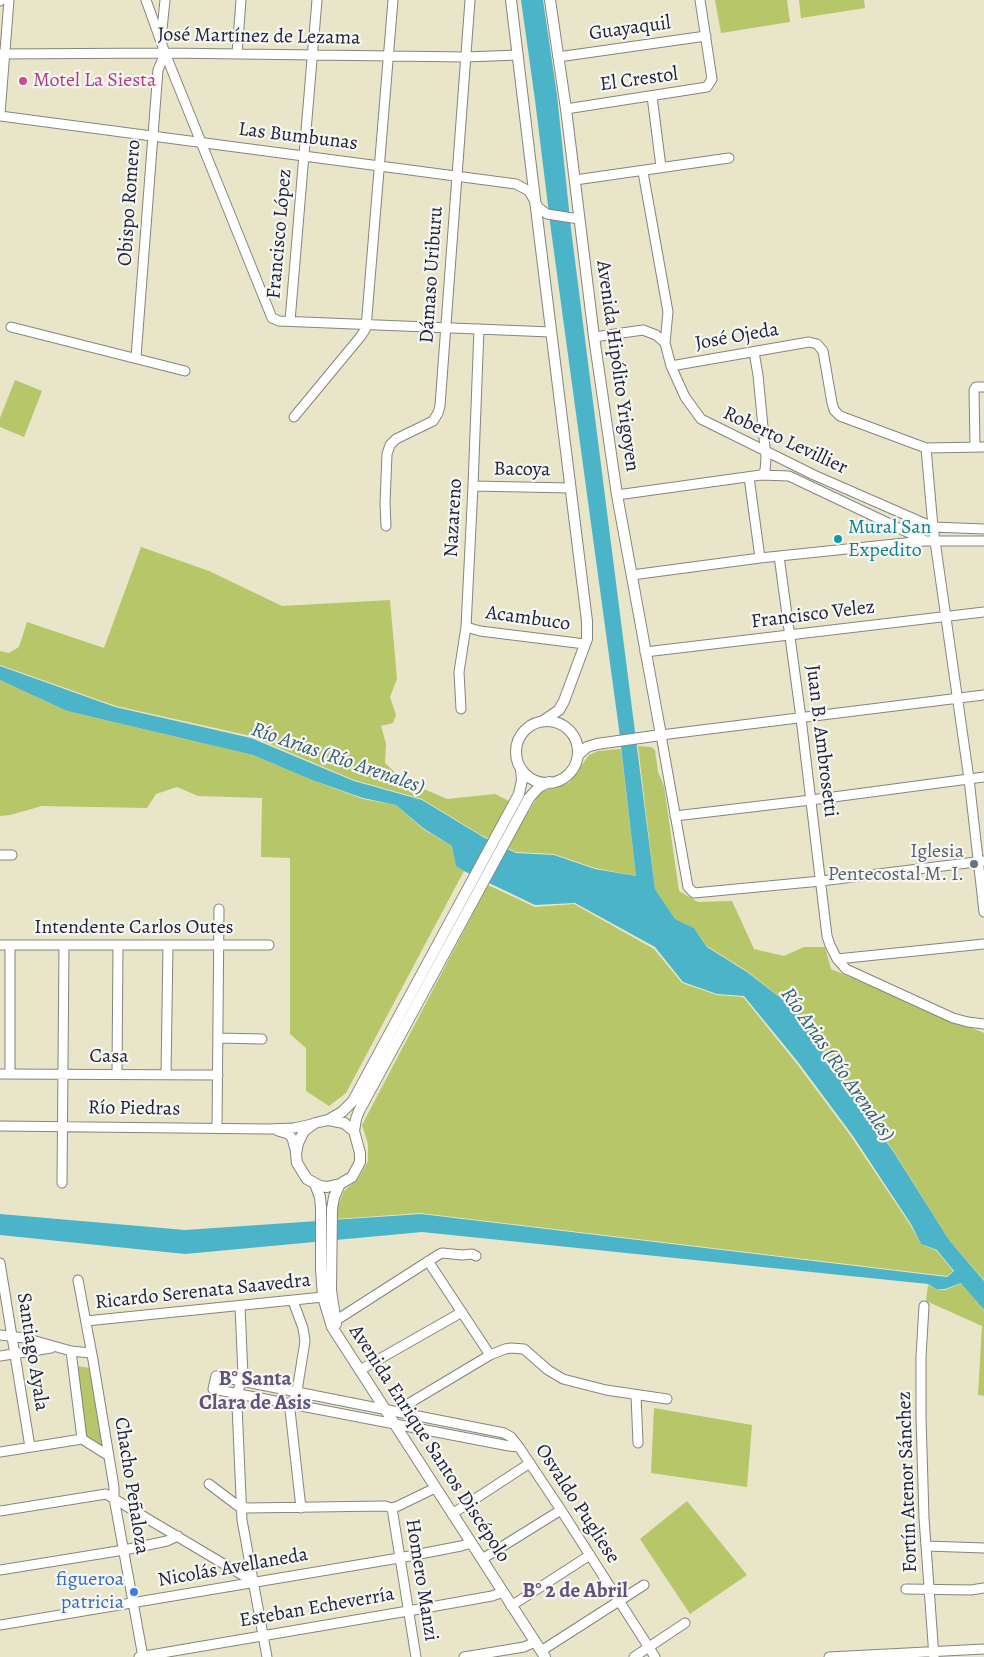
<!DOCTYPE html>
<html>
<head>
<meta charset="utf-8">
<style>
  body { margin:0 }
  canvas { display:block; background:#e9e5c8 }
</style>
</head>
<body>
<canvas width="984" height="1657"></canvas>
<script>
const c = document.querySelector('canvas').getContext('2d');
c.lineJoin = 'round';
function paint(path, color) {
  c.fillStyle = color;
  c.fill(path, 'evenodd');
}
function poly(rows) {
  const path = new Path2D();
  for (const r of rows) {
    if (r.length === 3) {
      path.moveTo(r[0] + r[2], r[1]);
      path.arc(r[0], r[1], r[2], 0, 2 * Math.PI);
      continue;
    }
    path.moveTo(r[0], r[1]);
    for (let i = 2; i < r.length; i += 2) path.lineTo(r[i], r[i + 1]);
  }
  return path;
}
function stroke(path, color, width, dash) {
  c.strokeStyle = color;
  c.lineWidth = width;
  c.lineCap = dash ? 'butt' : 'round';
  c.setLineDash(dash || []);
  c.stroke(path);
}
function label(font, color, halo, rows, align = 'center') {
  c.font = font + ' Alegreya,serif';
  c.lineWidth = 4.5;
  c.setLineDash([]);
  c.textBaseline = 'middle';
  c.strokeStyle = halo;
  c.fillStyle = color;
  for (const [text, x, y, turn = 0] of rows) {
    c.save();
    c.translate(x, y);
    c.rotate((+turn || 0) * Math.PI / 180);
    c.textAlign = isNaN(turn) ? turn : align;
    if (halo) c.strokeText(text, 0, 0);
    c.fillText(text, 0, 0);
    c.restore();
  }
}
paint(poly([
  [715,0,787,0,790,22,721,33],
  [799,0,864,0,865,8,801,18],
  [15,380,42,391,24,437,0,427,0,418],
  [141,547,209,571,282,606,390,600,397,679,390,697,396,715,393,723,381,726,386,744,385,763,403,780,447,799,495,794,529,811,538,796,543,791,569,783,589,755,598,751,621,749,636,876,595,868,554,854,516,852,481,835,422,799,354,780,251,736,116,706,0,665,0,651,9,653,19,647,27,622,104,648],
  [0,680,67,711,253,755,312,780,363,799,396,805,423,829,452,846,456,866,464,871,346,1093,329,1106,306,1091,306,1048,290,1034,290,858,261,857,262,798,198,796,177,787,156,794,147,808,42,806,10,815,0,816],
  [638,746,651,747,655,750,658,772,664,786,679,891,698,902,732,901,754,949,784,956,804,947,825,947,831,969,984,1033,984,1280,949,1240,893,1150,840,1078,795,1009,747,971,707,946,694,928,675,919,655,889],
  [488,885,535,907,574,904,654,949,682,983,717,995,743,997,797,1064,850,1135,909,1223,921,1244,937,1251,953,1271,947,1276,420,1213,337,1219,337,1207,344,1191,358,1179,368,1161,368,1144,362,1125],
  [962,1283,984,1311,984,1396,978,1395,982,1326,926,1301,928,1285,936,1289,945,1290],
  [76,1366,91,1368,103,1443,102,1446,87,1438,84,1433],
  [654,1408,752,1425,747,1487,651,1473],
  [687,1501,747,1575,690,1614,640,1539]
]), '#b6c668');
paint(poly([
  [521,0,543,0,557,95,571,229,655,889,675,919,694,928,707,947,747,972,795,1009,840,1078,893,1151,949,1240,984,1281,984,1310,961,1283,945,1289,936,1289,928,1284,422,1232,185,1254,0,1235,0,1214,185,1230,421,1214,947,1277,954,1271,937,1250,921,1244,911,1224,853,1136,798,1062,744,996,717,994,683,982,655,947,575,903,535,905,464,871,456,866,452,846,423,828,396,805,363,798,312,780,253,755,67,711,0,680,0,666,115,707,251,738,354,781,422,800,483,837,516,853,554,855,595,869,636,876,619,729,551,230,535,100]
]), '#4bb4c9');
const minor = poly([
  [146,0,165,53,272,318,279,321,551,332],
  [0,1,1,0],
  [161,39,165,0],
  [0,54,165,53,466,57,518,55],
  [237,54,241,0],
  [558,57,706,36],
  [652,96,661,167],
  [566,109,707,87,712,79,700,0],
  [0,114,9,0],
  [0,116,516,184,529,191,538,207,547,214,579,219],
  [643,172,668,312,665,343,671,366,685,397,701,419,814,475,933,527,984,529],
  [575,180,729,158],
  [290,321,317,0],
  [11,327,185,371],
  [594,337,643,330,656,335,665,343],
  [754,352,758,375,766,458,765,471,761,475],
  [136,357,158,70,165,53],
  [671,366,809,342,817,344,823,351,832,403,834,410,840,416,926,448,984,447],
  [294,417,361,336,366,328,393,0],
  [975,447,974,390,976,387,984,387],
  [926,448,933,527,969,779,984,912],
  [749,477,760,558],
  [473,486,570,488],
  [617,495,761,475,789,476,924,540],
  [386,526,385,503,387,454,390,445,396,439,433,421,438,413,440,406,470,0],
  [779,556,801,718,827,936,830,945,837,959,846,969,953,1018,968,1022,984,1024],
  [632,575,760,558,924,541,984,541],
  [466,627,480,631,585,644],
  [645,652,984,612],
  [984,695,661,735,688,887,694,893,821,881,984,861],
  [461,709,459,672,466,627,473,486,479,329],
  [675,816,811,800,984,777],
  [0,855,12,855],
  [0,945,269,945],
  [10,945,10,1074],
  [837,959,984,944],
  [218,1038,262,1039],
  [0,1074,218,1075],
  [117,1074,118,946],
  [166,1075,168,945],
  [0,1126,268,1129,294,1128,312,1124],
  [217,1128,219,909],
  [278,1131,288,1134,292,1138,296,1153],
  [62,1183,64,945],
  [428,1261,490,1355],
  [0,1263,30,1447],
  [78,1280,93,1360,114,1487,114,1498,143,1657],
  [293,1301,303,1328,305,1341,297,1391,290,1410,301,1508],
  [240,1306,243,1376,237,1394,237,1405,242,1520,267,1657],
  [924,1306,921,1357,921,1417,924,1518,934,1657],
  [86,1321,323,1297],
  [335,1321,438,1255,442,1253,462,1255,472,1254,476,1256],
  [0,1335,25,1338,71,1351,91,1353],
  [71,1351,82,1439],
  [0,1356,51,1348],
  [360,1370,462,1312],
  [636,1395,638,1443],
  [402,1413,408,1404,490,1355,505,1349,511,1348,524,1349,548,1370,563,1379,606,1390,667,1399],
  [519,1447,509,1446,213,1389,216,1376,504,1433,511,1437,519,1447,561,1510,655,1657],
  [0,1452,82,1439,109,1456],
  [209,1484,238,1506,247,1508,385,1506,392,1508,398,1506,435,1488],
  [392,1508,416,1657],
  [0,1511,106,1494,254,1582],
  [452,1514,530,1463],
  [926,1546,984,1548],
  [482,1559,561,1510],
  [0,1570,124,1550,167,1541,178,1536],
  [906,1589,971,1590,984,1588],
  [511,1606,590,1555],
  [0,1625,399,1558,461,1546,471,1543],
  [541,1651,644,1585],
  [139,1657,408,1611,492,1596,503,1592],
  [464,1657,524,1647,535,1642],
  [634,1657,685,1623],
  [829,1657,984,1649]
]);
const major = poly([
  [511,0,540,241,587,621,587,639,564,701,559,710,543,721],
  [550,0,566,109,594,337,617,495,661,735,597,744,587,747,578,755],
  [547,752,31],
  [328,1120,342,1112,353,1101,519,794,522,780,521,769],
  [328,1120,344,1123,354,1131,360,1153,360,1162,352,1177,340,1184,327,1187,320,1186,307,1179,297,1163,296,1154,298,1143,304,1131,315,1123,328,1120],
  [354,1131,356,1119,359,1111,529,798,539,787,549,782],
  [315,1184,320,1197,321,1208,321,1269,323,1297,332,1327,545,1657],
  [336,1324,331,1290,332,1209,334,1197,340,1184]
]);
stroke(minor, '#868482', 11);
stroke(major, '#868482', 12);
stroke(minor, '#fff', 9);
stroke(major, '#fff', 10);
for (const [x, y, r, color] of [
  [23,81,5,"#d1479c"],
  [838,539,5,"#0f9aa8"],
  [974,864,5,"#6b7280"],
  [134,1592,5,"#3f7fe0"]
]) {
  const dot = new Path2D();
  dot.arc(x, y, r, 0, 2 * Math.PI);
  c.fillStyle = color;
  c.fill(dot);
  stroke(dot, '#f6f6f2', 2);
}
label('20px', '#22223b', '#f6f6f2', [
  ["Guayaquil",630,29,-8],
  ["José Martínez de Lezama",259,37,1],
  ["El Crestol",639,80,-8],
  ["Las Bumbunas",298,137,7],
  ["Obispo Romero",130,203,-86],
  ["Francisco López",280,234,-85],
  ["Dámaso Uriburu",432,275,-86],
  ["José Ojeda",737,337,-10],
  ["Avenida Hipólito Yrigoyen",617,366,82],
  ["Roberto Levillier",785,441,25],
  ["Bacoya",522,470,1],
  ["Nazareno",454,518,-87],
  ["Francisco Velez",813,615,-7],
  ["Acambuco",528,619,8],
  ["Juan B. Ambrosetti",821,741,83],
  ["Intendente Carlos Outes",134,928],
  ["Casa",109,1057],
  ["Río Piedras",134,1109,1],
  ["Ricardo Serenata Saavedra",203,1292,-6],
  ["Santiago Ayala",32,1352,81],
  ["Avenida Enrique Santos Discépolo",429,1444,57],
  ["Fortín Atenor Sánchez",908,1482,-92],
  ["Chacho Peñaloza",131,1486,81],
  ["Osvaldo Pugliese",577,1504,57],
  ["Nicolás Avellaneda",233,1568,-10],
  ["Homero Manzi",421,1580,81],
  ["Esteban Echeverría",317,1608,-10]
]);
label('20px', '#b23c85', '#f6f6f2', [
  ["Motel La Siesta",33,81]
], 'left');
label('20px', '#0d838f', '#f6f6f2', [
  ["Mural San",848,528],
  ["Expedito",848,551]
], 'left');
label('20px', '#5b616d', '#f6f6f2', [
  ["Iglesia",964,852],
  ["Pentecostal M. I.",964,875]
], 'right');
label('20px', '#366cbe', '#f6f6f2', [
  ["figueroa",124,1580],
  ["patricia",124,1603]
], 'right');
label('italic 21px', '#325c74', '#f6f6f2', [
  ["Río Arias (Río Arenales)",338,759,19],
  ["Río Arias (Río Arenales)",837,1065,55]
]);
label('bold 21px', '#60527a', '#f6f6f2', [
  ["B° Santa",255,1380],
  ["Clara de Asis",255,1404],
  ["B° 2 de Abril",575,1592]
]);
</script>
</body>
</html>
